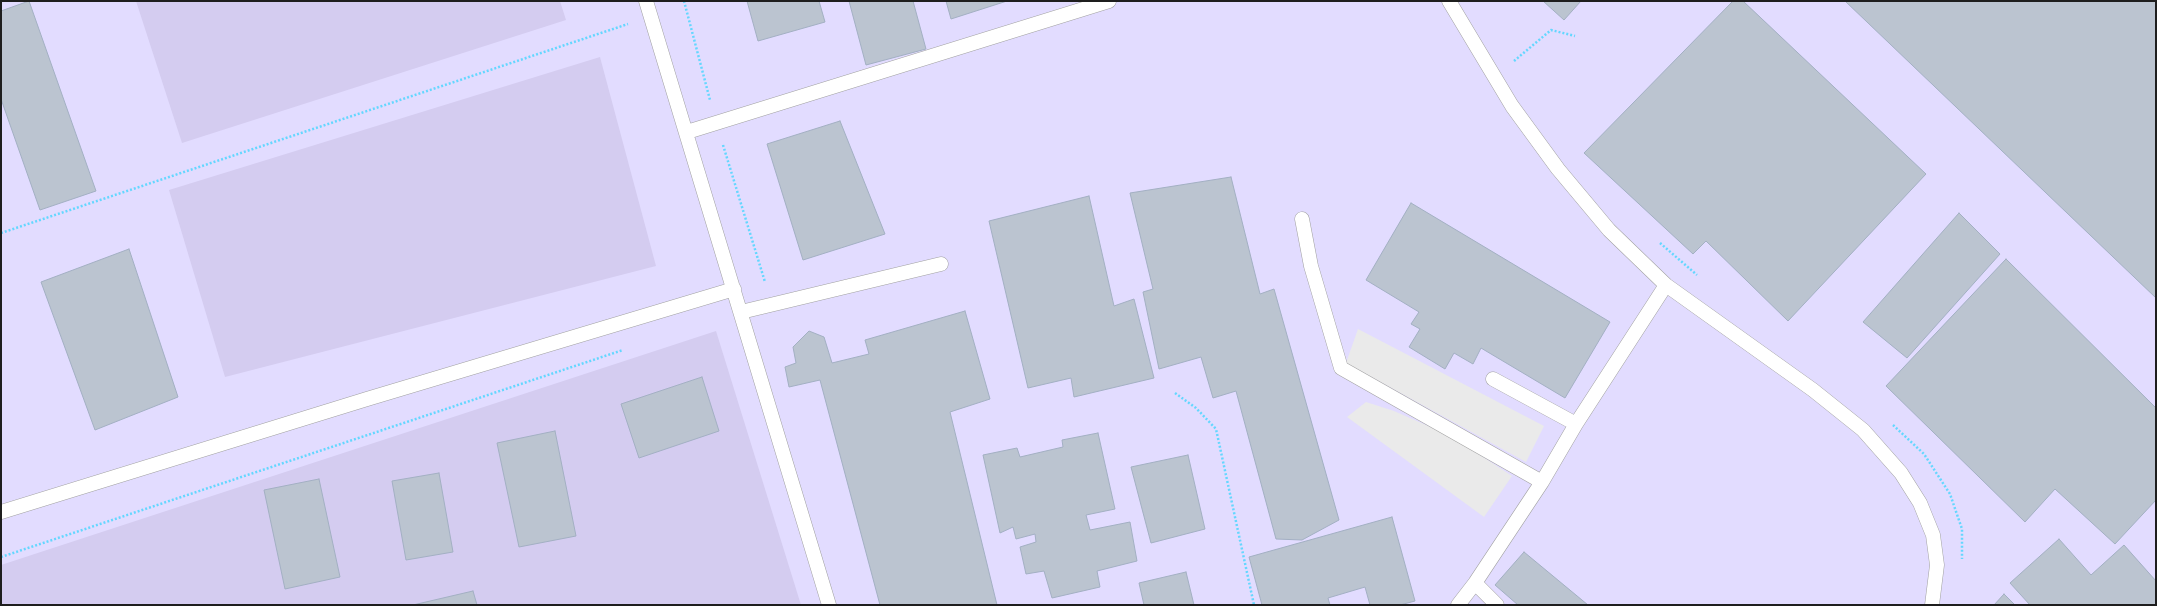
<!DOCTYPE html>
<html>
<head>
<meta charset="utf-8">
<style>
  body { margin:0 }
  #map { position:relative; width:2157px; height:606px; overflow:hidden; background:#e2e5f0; font-family:Arial,sans-serif }
  canvas { display:block }
  .frame { position:absolute; inset:0; border:2px solid #1e1e1e; pointer-events:none }
</style>
</head>
<body>
<div id="map">
<canvas width="2157" height="606"></canvas>
<div class="frame"></div>
</div>
<script>
const c = document.querySelector('canvas').getContext('2d');
c.lineJoin = 'round';
function paint(path, color) {
  c.fillStyle = color;
  c.fill(path, 'evenodd');
}
function poly(rows) {
  const path = new Path2D();
  for (const r of rows) {
    path.moveTo(r[0], r[1]);
    for (let i = 2; i < r.length; i += 2) path.lineTo(r[i], r[i + 1]);
  }
  return path;
}
function stroke(path, color, width, dash) {
  c.strokeStyle = color;
  c.lineWidth = width;
  c.lineCap = dash ? 'butt' : 'round';
  c.setLineDash(dash || []);
  c.stroke(path);
}
paint(poly([
  [1,1,2156,1,2156,605,1,605]
]), '#e2dcff');
paint(poly([
  [136,1,560,1,566,20,182,143],
  [600,57,656,266,225,377,169,190],
  [716,331,801,605,1,605,1,565]
]), '#d4ccf0');
paint(poly([
  [1358,329,1544,426,1526,462,1346,363],
  [1366,402,1394,411,1451,436,1512,476,1484,517,1347,417]
]), '#eaeaea');
const building = poly([
  [29,1,96,191,40,210,1,99,1,11,29,1],
  [747,1,819,1,825,22,758,41,747,1],
  [849,1,913,1,926,49,866,65,849,1],
  [946,1,1007,1,951,19,946,1],
  [1543,1,1581,1,1564,20,1543,1],
  [1733,1,1743,1,1926,174,1788,321,1706,241,1693,254,1584,153,1733,1],
  [1845,1,2156,1,2156,298,1845,1],
  [840,121,885,234,803,260,767,144,840,121],
  [1231,177,1260,294,1274,289,1339,520,1302,540,1276,539,1236,391,1213,398,1201,357,1159,369,1143,292,1153,289,1130,193,1231,177],
  [1089,196,1114,306,1134,299,1154,378,1074,397,1071,378,1028,388,989,221,1089,196],
  [1411,203,1610,322,1565,398,1481,348,1473,364,1454,353,1445,369,1409,347,1420,329,1411,324,1419,312,1366,280,1411,203],
  [1959,213,2000,254,1907,358,1863,322,1959,213],
  [129,249,178,397,95,430,41,282,129,249],
  [2006,259,2156,408,2156,500,2115,544,2055,489,2025,522,1886,386,2006,259],
  [965,311,990,399,950,412,997,605,880,605,820,380,789,387,785,367,796,363,793,347,809,331,824,337,832,363,869,354,865,340,965,311],
  [702,377,719,431,639,458,621,404,702,377],
  [555,431,576,536,519,547,497,443,555,431],
  [1098,433,1115,509,1086,515,1090,530,1130,522,1137,561,1097,571,1100,587,1052,598,1044,571,1026,574,1020,547,1036,542,1035,534,1016,539,1013,527,1000,533,983,455,1017,448,1020,457,1063,447,1062,440,1098,433],
  [1188,455,1205,529,1151,543,1131,467,1188,455],
  [439,473,453,552,406,560,392,481,439,473],
  [319,479,340,577,285,589,264,490,319,479],
  [1392,517,1415,601,1400,605,1370,605,1365,587,1328,598,1330,605,1262,605,1249,557,1392,517],
  [2059,539,2091,575,2124,545,2156,581,2156,605,2030,605,2010,583,2059,539],
  [1524,552,1588,605,1518,605,1495,585,1524,552],
  [1186,572,1194,605,1144,605,1139,583,1186,572],
  [473,591,477,605,413,605,473,591],
  [2004,594,2015,605,1994,605,2004,594]
]);
paint(building, '#bbc4d0');
stroke(building, '#a3b0c3', 1);
const service = poly([
  [646,1,829,605],
  [1449,1,1512,106,1558,169,1609,230,1666,285,1813,390,1863,430,1901,473,1920,503,1933,535,1937,565,1932,605],
  [687,132,1109,1],
  [1302,219,1311,266,1341,368,1542,482],
  [741,312,941,264],
  [1493,379,1576,424],
  [1,512,367,399,734,289],
  [1475,583,1497,605],
  [1458,605,1475,583,1542,482,1576,424,1666,285]
]);
stroke(service, '#a2a2a2', 15);
stroke(poly([
  [684,1,710,100],
  [1514,61,1551,30,1575,36],
  [723,145,765,282],
  [1,233,628,24],
  [1660,243,1697,275],
  [1175,393,1196,408,1216,429,1254,605],
  [1893,425,1924,454,1950,494,1962,529,1962,559],
  [1,557,623,350]
]), '#64d7ff', 2.5, [2, 2]);
stroke(service, '#fff', 14);
</script>
</body>
</html>
